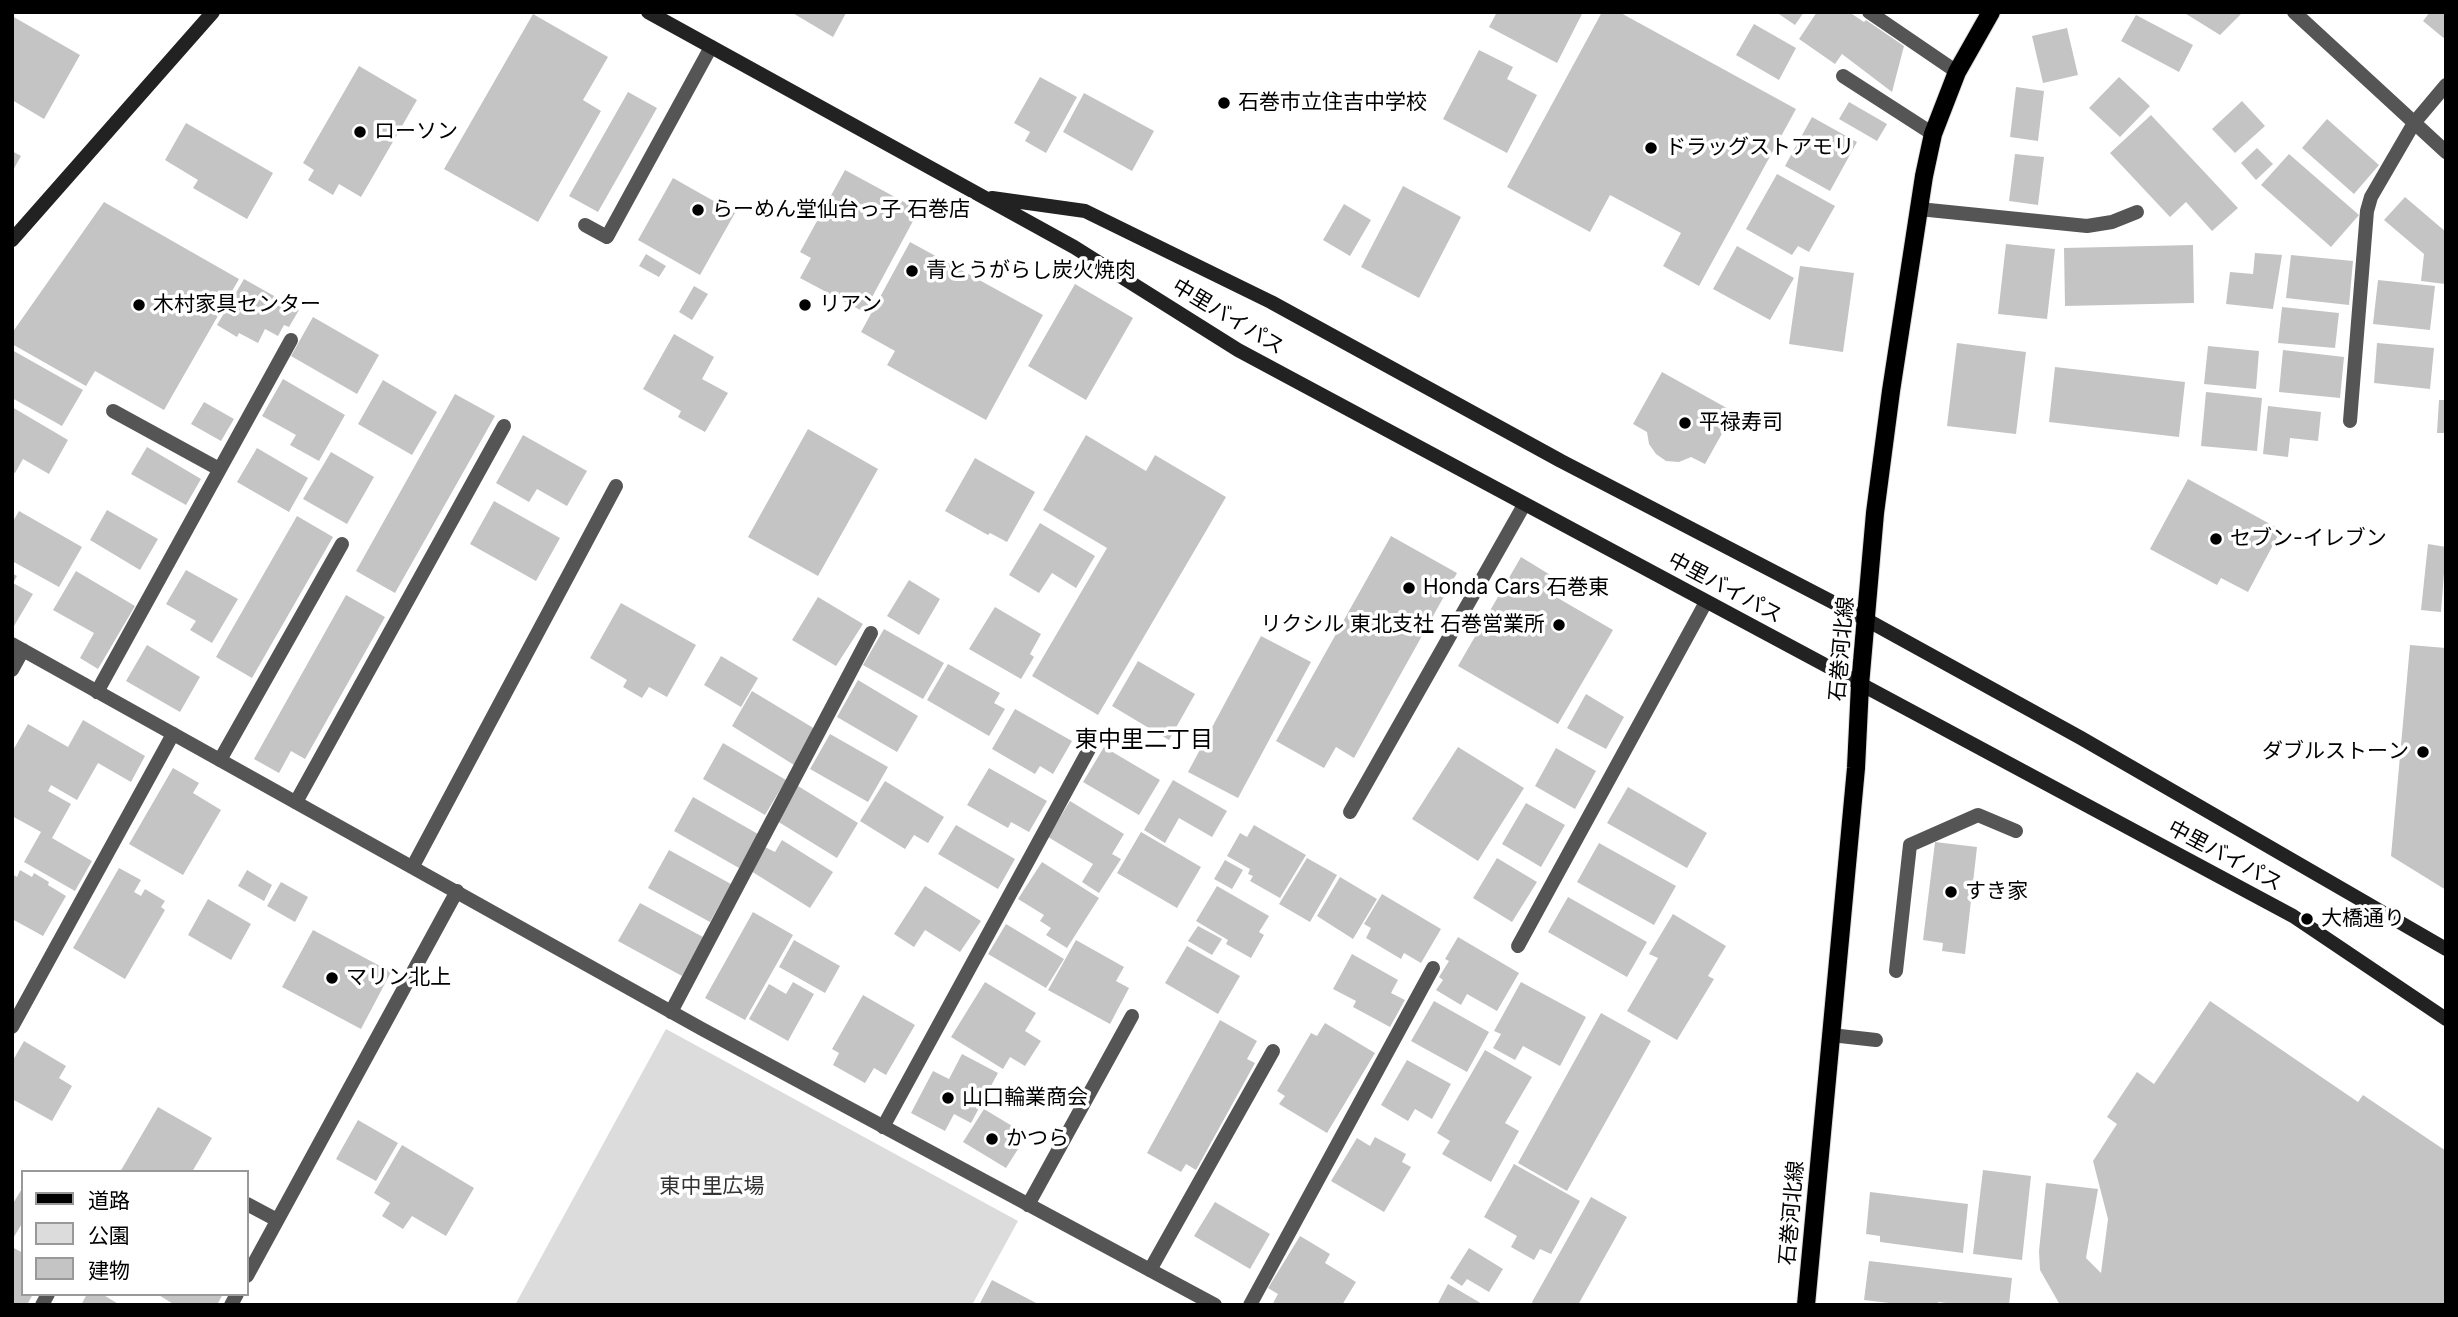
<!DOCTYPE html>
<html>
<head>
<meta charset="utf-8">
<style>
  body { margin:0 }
  #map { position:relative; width:2458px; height:1317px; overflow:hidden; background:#fff; font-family:Inter,"Noto Sans JP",sans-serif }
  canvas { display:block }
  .frame { position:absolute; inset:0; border:14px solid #000; pointer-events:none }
  .legend { position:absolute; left:21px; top:1170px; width:228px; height:126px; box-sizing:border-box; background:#fff; border:2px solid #999; margin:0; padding:9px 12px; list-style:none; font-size:21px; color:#000 }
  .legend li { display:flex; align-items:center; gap:14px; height:35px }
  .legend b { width:35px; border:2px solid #999 }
</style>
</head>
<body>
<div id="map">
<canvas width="2458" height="1317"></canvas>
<div class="frame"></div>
<ul class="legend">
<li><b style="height:9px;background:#000"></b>道路</li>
<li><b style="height:19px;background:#dcdcdc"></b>公園</li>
<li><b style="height:19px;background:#c4c4c4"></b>建物</li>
</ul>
</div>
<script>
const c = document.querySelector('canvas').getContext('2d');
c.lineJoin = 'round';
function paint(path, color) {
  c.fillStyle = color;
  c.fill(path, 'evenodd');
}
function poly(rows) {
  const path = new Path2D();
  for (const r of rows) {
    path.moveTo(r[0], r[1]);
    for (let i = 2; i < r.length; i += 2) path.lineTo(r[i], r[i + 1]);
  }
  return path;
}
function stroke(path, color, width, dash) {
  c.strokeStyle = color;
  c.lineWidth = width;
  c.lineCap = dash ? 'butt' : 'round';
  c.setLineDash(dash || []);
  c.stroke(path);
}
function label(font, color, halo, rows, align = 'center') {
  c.font = font + ' Inter,"Noto Sans JP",sans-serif';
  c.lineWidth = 7;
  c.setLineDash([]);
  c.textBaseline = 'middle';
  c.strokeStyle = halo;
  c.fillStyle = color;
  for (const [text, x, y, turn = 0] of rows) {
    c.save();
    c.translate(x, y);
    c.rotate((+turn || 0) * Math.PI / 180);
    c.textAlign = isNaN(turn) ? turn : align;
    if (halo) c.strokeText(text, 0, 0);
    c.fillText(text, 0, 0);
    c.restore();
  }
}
paint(poly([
  [666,1029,1018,1221,972,1305,515,1305]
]), '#dcdcdc');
paint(poly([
  [791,12,844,12,846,13,833,37],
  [1497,12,1583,12,1557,63,1489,27],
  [1602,12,1619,12,1796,109,1699,286,1663,266,1681,233,1610,195,1590,232,1507,187],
  [1776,12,1804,12,1795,25],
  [1817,12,1849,12,1864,22,1866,20,1904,46,1892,92,1842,54,1835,64,1799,39],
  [2183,12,2243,12,2220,35],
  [2430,12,2446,12,2446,40,2423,21],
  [533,14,608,57,583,100,601,111,538,222,444,169],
  [2136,15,2193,45,2179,72,2121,41],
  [12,16,80,55,44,119,12,100],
  [1754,24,1796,48,1779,80,1736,55],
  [2067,28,2078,75,2043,83,2032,36],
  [1479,50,1513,67,1507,79,1537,95,1507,153,1443,119],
  [359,66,417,100,361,197,339,184,333,195,308,180,314,170,303,163],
  [1040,77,1077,97,1046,153,1025,141,1030,132,1014,123],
  [2119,77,2150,106,2120,137,2089,108],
  [2016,87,2044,91,2038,141,2010,137],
  [628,92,657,108,598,212,569,196],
  [1084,93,1154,131,1132,171,1063,132],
  [2242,101,2265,126,2235,153,2212,129],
  [1849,102,1887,124,1877,141,1839,119],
  [2151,115,2238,208,2212,231,2186,202,2170,217,2110,153],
  [1812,117,1857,142,1830,191,1785,166],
  [2327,119,2379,165,2354,194,2302,148],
  [186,123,273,173,247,219,193,188,198,180,165,160],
  [2257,148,2273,164,2256,180,2241,163],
  [12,151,21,156,12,172],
  [2015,154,2044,157,2038,205,2009,201],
  [2289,154,2359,215,2331,247,2261,185],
  [845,170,919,210,864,312,800,278,811,258,800,252],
  [1777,174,1835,206,1809,252,1798,246,1792,255,1746,229],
  [673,178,735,213,700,275,638,240],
  [1403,186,1461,217,1419,298,1361,267],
  [2405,197,2446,232,2445,284,2421,281,2424,254,2384,220],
  [104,202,239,279,164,410,95,371,86,386,12,344,12,333],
  [1344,204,1371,220,1350,256,1323,240],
  [910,242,1043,315,986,420,887,365,895,351,861,332],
  [2006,244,2055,249,2047,319,1998,314],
  [2193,245,2194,303,2065,306,2064,248],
  [1737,246,1794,278,1770,320,1713,289],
  [2255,253,2282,255,2273,309,2226,304,2230,272,2253,274],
  [646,254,666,266,659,277,639,266],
  [2291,255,2353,261,2349,305,2286,298],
  [1800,266,1854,273,1843,352,1789,344],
  [244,279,299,310,289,327,284,325,278,336,265,329,258,343,239,333,237,337,217,325],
  [2378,280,2435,286,2430,330,2373,324],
  [1075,284,1133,318,1086,400,1028,366],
  [694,286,708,294,692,320,679,312],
  [2282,307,2339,313,2335,348,2278,343],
  [313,317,379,355,357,394,291,356],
  [674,334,714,357,702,379,728,393,705,432,678,417,681,411,643,389],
  [1957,343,2026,352,2016,434,1947,426],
  [2377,343,2434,348,2430,389,2374,383],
  [2208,346,2259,351,2256,389,2204,384],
  [12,350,83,390,62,426,12,398],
  [2283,350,2344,357,2340,398,2279,392],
  [2055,367,2185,382,2179,437,2049,422],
  [1662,372,1734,412,1705,464,1691,457,1679,462,1666,461,1656,454,1649,444,1647,432,1633,424],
  [283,379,345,415,319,461,290,445,296,435,262,416],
  [383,380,437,412,412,455,358,424],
  [2206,392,2262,398,2257,451,2201,446],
  [455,394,495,416,395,593,356,571],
  [2439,400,2446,400,2446,433,2437,433],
  [204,402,234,419,221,441,191,424],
  [2268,406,2321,412,2318,441,2290,438,2288,457,2263,454],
  [12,407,68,440,49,474,23,459,15,473,12,472],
  [808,429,878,469,818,576,748,537],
  [523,435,587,471,567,506,537,489,529,502,496,483],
  [1086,435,1146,471,1155,455,1226,497,1098,715,1032,676,1107,548,1043,510],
  [147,447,201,479,186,505,131,474],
  [257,448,308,478,289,512,237,482],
  [331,452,374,477,347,524,303,499],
  [975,458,1035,492,1007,542,990,533,988,535,945,511],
  [2188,479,2281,530,2248,592,2221,578,2217,585,2150,549],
  [494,501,560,538,536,581,470,544],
  [107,510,158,539,140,570,90,540],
  [19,511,82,547,59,587,12,561,12,523],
  [297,516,333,537,252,678,216,657],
  [1040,523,1095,556,1076,588,1052,573,1039,593,1009,575],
  [1391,536,1457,573,1354,758,1336,747,1324,768,1276,741],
  [2428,544,2446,547,2441,612,2421,610],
  [1521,557,1552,576,1544,590,1613,630,1558,724,1458,666],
  [186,570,238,599,212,643,190,630,196,621,166,604],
  [76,571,135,606,98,669,80,658,94,633,53,610],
  [12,573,17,576,13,583,33,594,14,626,12,625],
  [909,580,940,599,919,635,887,616],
  [346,595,385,617,305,759,291,751,279,773,254,759],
  [818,597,863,624,836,666,792,640],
  [621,603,696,645,667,697,649,687,642,698,623,687,627,680,590,658],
  [995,607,1041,634,1030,654,1034,657,1021,679,969,649],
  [884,629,944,663,923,699,863,665],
  [1261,636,1311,662,1238,798,1188,772],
  [147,645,200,677,180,712,126,681],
  [2410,645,2446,648,2446,890,2391,856],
  [721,656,758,678,741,707,704,685],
  [1138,661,1195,694,1169,740,1112,706],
  [948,664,1000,693,994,703,1005,709,989,736,927,700],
  [858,680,918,716,897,752,837,717],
  [752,691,815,729,794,765,732,726],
  [1586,694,1624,717,1606,749,1567,728],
  [1015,709,1072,741,1053,774,1040,766,1035,774,992,749],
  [83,720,145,756,131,782,98,763,77,800,51,785,48,791,71,804,52,838,92,861,75,891,24,862,41,832,12,816,12,752,28,724,68,747],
  [830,734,888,767,868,802,810,769],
  [723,743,786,780,765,815,703,779],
  [1104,747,1160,780,1139,815,1083,782],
  [1458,747,1524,788,1478,861,1412,819],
  [1556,748,1596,771,1575,809,1535,786],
  [173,768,199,783,193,793,221,810,183,875,129,844],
  [989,768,1047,801,1029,832,1011,822,1008,828,967,805],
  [1173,780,1227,811,1212,837,1179,818,1165,843,1144,830],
  [885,781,944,817,928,843,914,835,905,849,860,821],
  [798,786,858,823,837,858,777,821],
  [1628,787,1707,833,1687,868,1607,823],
  [693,797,758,834,739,868,674,831],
  [1070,801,1124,834,1112,854,1121,859,1099,893,1082,882,1093,864,1048,837],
  [1526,803,1565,825,1541,867,1502,844],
  [956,825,1015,859,998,889,938,854],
  [1254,825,1306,855,1280,898,1250,881,1253,876,1248,874,1250,869,1227,856,1240,833,1247,837],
  [1141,832,1201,867,1177,908,1117,873],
  [782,840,833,872,810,908,751,871,765,847,775,852],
  [1935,842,1977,847,1965,954,1942,951,1943,943,1923,940],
  [1599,843,1676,886,1654,925,1577,882],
  [669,850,731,884,710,922,648,888],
  [1307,858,1337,875,1310,922,1279,904],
  [1497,858,1537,882,1512,922,1473,898],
  [1225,860,1243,870,1232,889,1214,879],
  [1042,862,1099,898,1067,948,1046,935,1051,928,1040,921,1044,915,1018,899],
  [119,868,141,880,134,892,141,896,145,889,165,901,161,907,165,910,125,979,73,948],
  [20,870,32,877,34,873,49,882,48,885,66,896,43,936,12,919,12,874,17,877],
  [247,870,272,885,264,901,238,886],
  [1340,877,1377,899,1353,939,1317,916],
  [281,882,308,897,295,922,267,906],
  [925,886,981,921,960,952,925,930,914,947,894,934],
  [1217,886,1269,916,1259,932,1264,935,1251,958,1226,944,1228,940,1196,921],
  [1382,894,1441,929,1421,963,1404,953,1401,959,1366,938,1371,928,1364,924],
  [1568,897,1647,942,1627,977,1548,932],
  [208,899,251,924,231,960,188,935],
  [640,903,703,937,682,976,618,941],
  [753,912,793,935,745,1020,705,998],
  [1673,914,1726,946,1708,976,1714,979,1677,1040,1627,1011,1658,958,1649,954],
  [1006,924,1064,959,1046,988,988,954],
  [1198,926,1222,939,1212,955,1188,941],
  [313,930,391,972,361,1029,282,987],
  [1458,937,1519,973,1497,1011,1467,994,1461,1005,1436,990,1443,980,1439,977,1449,961,1445,959],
  [794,940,840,966,825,993,779,967],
  [1076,940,1124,967,1116,981,1129,988,1110,1024,1048,990],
  [1187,946,1240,976,1218,1014,1165,983],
  [1352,954,1398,980,1391,993,1405,1000,1390,1027,1353,1007,1356,1001,1333,989],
  [793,982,814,994,788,1041,749,1019,769,984,786,994],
  [985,982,1036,1013,1025,1031,1041,1041,1025,1066,1010,1057,1003,1069,951,1037],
  [1521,982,1586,1017,1560,1066,1523,1046,1515,1060,1493,1048,1501,1034,1494,1031],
  [863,995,915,1025,886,1075,874,1068,865,1083,833,1065,839,1053,832,1049],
  [1434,1001,1489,1032,1467,1072,1411,1041],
  [2210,1001,2358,1102,2363,1095,2446,1151,2446,1305,2060,1305,2040,1270,2039,1251,2046,1183,2098,1189,2086,1258,2101,1273,2108,1219,2093,1161,2117,1124,2107,1117,2137,1072,2154,1084],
  [1601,1013,1651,1041,1567,1191,1518,1163],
  [1220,1020,1257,1041,1247,1059,1255,1063,1196,1170,1186,1164,1181,1172,1147,1153],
  [1325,1023,1375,1053,1327,1133,1279,1104,1285,1096,1277,1091,1311,1033,1317,1036],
  [24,1041,66,1066,59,1078,72,1086,52,1121,12,1099,12,1062],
  [1485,1050,1532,1077,1505,1123,1519,1131,1491,1182,1442,1154,1450,1141,1437,1133],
  [962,1054,998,1073,971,1123,954,1114,945,1131,911,1113,933,1071,949,1079],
  [1407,1060,1451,1084,1432,1119,1415,1109,1408,1121,1381,1105],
  [158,1107,212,1138,192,1172,120,1172],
  [984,1109,1027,1135,1006,1168,963,1142],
  [358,1120,398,1143,376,1181,336,1159],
  [1375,1137,1406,1154,1402,1162,1411,1167,1384,1212,1331,1181,1357,1138,1370,1146],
  [402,1145,474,1188,446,1236,412,1216,403,1229,382,1216,390,1203,374,1193],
  [1514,1164,1580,1201,1551,1254,1540,1249,1534,1260,1511,1247,1517,1236,1484,1217],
  [1983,1170,2031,1176,2022,1260,1973,1254],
  [23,1187,23,1222,12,1240,12,1205],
  [1870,1192,1968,1204,1963,1253,1880,1242,1880,1236,1866,1234],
  [1591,1197,1627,1217,1578,1305,1534,1305,1532,1302],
  [1215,1202,1270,1234,1250,1269,1194,1236],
  [1300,1236,1330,1254,1325,1263,1356,1282,1342,1305,1272,1305,1278,1294,1268,1288],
  [12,1247,23,1253,23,1294,33,1294,27,1305,12,1305],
  [1469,1248,1503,1269,1489,1292,1467,1279,1462,1286,1450,1278],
  [1869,1261,2012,1278,2009,1305,1963,1305,1938,1302,1938,1305,1906,1305,1864,1300],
  [992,1280,1040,1305,979,1305],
  [1448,1284,1484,1305,1437,1305],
  [87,1294,102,1294,120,1305,81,1305],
  [157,1294,223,1294,217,1305,175,1305]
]), '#c4c4c4');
const primary = poly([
  [1806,1305,1856,768,1860,685,1875,513,1891,391,1924,176,1933,134,1957,72,1991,12]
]);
stroke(primary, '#dbdbdb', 20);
stroke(poly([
  [1869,12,1957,72],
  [1843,76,1933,134],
  [1919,209,2087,226,2112,222,2137,212],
  [585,225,607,237,711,47],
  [113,411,219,469],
  [2350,421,2367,211,2371,197,2414,123],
  [97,692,291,340],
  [220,760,342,544],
  [296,802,504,426],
  [1350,812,1524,505],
  [413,866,616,486],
  [1518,946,1706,602],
  [1896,971,1910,845,1978,815,2016,831],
  [671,1012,871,633],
  [12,1027,173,734],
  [1831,1035,1876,1040],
  [883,1127,1093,742],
  [247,1204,277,1220],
  [1028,1205,1132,1016],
  [1150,1270,1273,1051],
  [247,1276,457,891],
  [42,1305,48,1294],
  [231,1305,237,1294],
  [1250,1305,1433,968]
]), '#555', 14);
stroke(poly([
  [2294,12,2446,152],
  [2414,123,2446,85],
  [12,644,702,1029,1215,1305],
  [12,670,23,650]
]), '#555', 14);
stroke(poly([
  [648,12,1074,247,1238,350,2293,916,2446,1019],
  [992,198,1085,211,1271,302,1561,461,1867,620,2081,738,2446,949],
  [12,240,213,12]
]), '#222', 14);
stroke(primary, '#000', 18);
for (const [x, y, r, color] of [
  [1224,103,7,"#000"],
  [360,132,7,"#000"],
  [1651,148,7,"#000"],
  [698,210,7,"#000"],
  [912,271,7,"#000"],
  [139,305,7,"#000"],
  [805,305,7,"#000"],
  [1685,423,7,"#000"],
  [2216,539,7,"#000"],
  [1409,588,7,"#000"],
  [1559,625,7,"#000"],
  [2423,752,7,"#000"],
  [1951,892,7,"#000"],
  [2307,919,7,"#000"],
  [332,978,7,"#000"],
  [948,1098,7,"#000"],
  [992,1139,7,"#000"]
]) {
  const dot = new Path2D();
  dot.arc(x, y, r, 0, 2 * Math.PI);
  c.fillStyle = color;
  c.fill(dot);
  stroke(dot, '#fff', 2.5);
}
label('21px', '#000', '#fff', [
  ["石巻市立住吉中学校",1238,103],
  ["ローソン",374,132],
  ["ドラッグストアモリ",1665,148],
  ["らーめん堂仙台っ子 石巻店",712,210],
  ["青とうがらし炭火焼肉",926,271],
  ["木村家具センター",153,305],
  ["リアン",819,305],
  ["平禄寿司",1699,423],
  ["セブン-イレブン",2230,539],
  ["Honda Cars 石巻東",1423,588],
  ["リクシル 東北支社 石巻営業所",1545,625,"right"],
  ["ダブルストーン",2409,752,"right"],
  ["すき家",1965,892],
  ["大橋通り",2321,919],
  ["マリン北上",346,978],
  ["山口輪業商会",962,1098],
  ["かつら",1006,1139]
], 'left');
label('21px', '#000', '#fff', [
  ["中里バイパス",1228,317,31],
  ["中里バイパス",1725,588,28],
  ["石巻河北線",1842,649,-85],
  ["中里バイパス",2225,856,28],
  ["石巻河北線",1792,1213,-85]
]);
label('21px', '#333', '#fff', [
  ["東中里広場",712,1187]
]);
label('23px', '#000', '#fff', [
  ["東中里二丁目",1144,740]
]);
</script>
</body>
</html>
